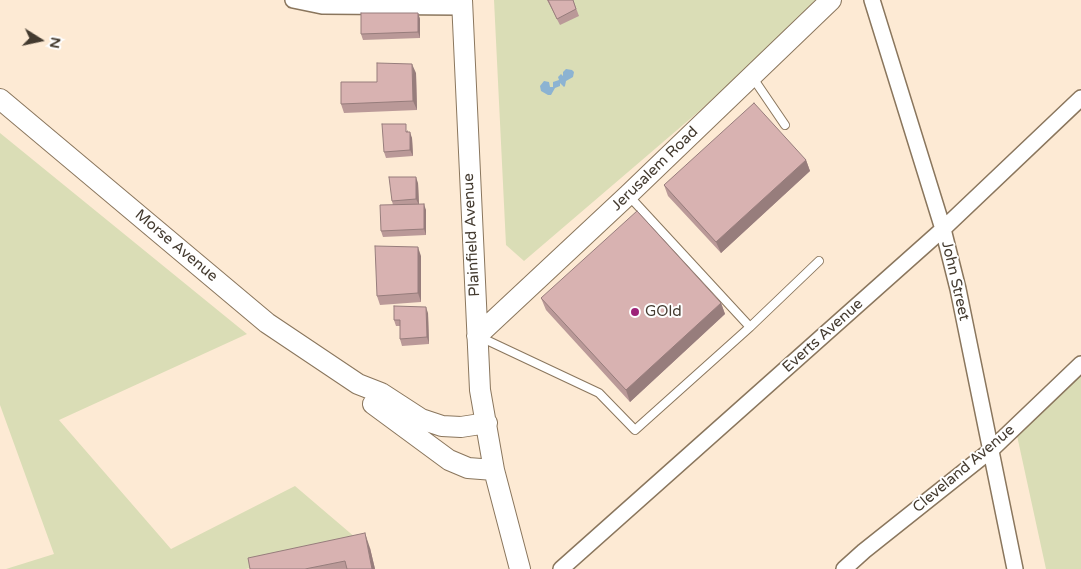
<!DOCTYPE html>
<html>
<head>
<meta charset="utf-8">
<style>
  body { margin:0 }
  #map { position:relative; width:1081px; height:569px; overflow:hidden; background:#fdead4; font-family:"Varela Round",sans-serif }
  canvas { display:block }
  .north { position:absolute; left:15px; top:15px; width:50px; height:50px; -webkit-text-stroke:4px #fff; paint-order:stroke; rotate:100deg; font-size:14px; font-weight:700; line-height:20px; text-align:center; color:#433a2f }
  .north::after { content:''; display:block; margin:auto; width:18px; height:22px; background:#433a2f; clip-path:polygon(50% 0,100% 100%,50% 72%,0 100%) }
</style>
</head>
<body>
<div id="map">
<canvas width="1081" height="569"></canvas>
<div class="north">N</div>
</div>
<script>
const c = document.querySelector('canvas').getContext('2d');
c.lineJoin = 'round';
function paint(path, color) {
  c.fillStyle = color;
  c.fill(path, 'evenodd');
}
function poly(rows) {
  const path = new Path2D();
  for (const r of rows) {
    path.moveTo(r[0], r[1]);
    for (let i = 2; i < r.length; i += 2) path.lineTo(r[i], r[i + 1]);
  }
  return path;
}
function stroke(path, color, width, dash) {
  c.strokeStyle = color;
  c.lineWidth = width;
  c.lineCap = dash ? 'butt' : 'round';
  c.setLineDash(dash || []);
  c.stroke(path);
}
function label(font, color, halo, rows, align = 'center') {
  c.font = font + ' "Varela Round",sans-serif';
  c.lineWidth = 4;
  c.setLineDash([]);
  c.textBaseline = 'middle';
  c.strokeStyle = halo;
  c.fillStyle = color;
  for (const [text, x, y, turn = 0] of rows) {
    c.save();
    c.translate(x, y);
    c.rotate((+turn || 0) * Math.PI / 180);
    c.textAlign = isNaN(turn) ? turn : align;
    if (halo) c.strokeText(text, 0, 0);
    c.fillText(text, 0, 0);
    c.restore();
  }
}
paint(poly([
  [494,0,821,0,697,113,524,261,506,245],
  [0,133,247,334,59,420,171,549,295,486,363,544,246,569,6,569,54,554,0,405],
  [1081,373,1081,569,1046,569,1016,431]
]), '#daddb6');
paint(poly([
  [566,69,572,70,574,72,573,77,566,81,565,86,564,87,560,83,560,86,555,88,551,95,548,95,541,91,540,86,544,81,549,82,550,87,553,87,553,82,559,80,558,77,561,74,563,76,563,72]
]), '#8cb3d2');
const lane = poly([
  [753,78,785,125],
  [750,327,819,261],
  [480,337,599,393,635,430,750,327,629,196]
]);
const street = poly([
  [293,0,322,6,461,7],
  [872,0,943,229,958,289,1015,569],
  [561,569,943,229,1081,98],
  [844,569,864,551,991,450,1081,364]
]);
const secondary = poly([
  [462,0,480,390,494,470,520,569],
  [0,99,267,323,358,384,381,393,421,419,442,426,461,427,487,423],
  [477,336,628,195,831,0],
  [373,404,449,460,468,468,494,470]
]);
stroke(lane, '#8a765d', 10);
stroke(street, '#8a765d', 18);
stroke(secondary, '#8a765d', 22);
stroke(lane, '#fff', 8);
stroke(street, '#fff', 15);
stroke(secondary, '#fff', 20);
paint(poly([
  [547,0,573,0,579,16,560,25],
  [418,13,420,19,420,38,363,40,361,34],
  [416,73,417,110,344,113,341,104,377,82],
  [408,130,408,132,412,138,413,156,386,158,384,152],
  [806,160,810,171,721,253,668,196,664,185],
  [418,183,419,204,426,210,426,235,383,237,381,231,393,205,392,201],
  [421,256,421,302,380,305,377,296],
  [541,298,721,303,725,314,630,402,546,310],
  [428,313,429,344,402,346,400,339,400,326,396,326,394,320],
  [370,548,375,569,250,569]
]), '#ba9998');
paint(poly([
  [418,13,420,19,420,38,418,32],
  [412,64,416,73,417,110,413,101],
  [410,132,412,138,413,156,410,150],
  [806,160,810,171,721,253,716,242],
  [416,177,418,183,419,205,416,199],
  [424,204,426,210,426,235,424,229],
  [418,247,421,256,421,302,418,293],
  [721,303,725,314,630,402,626,390],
  [426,307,428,313,429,344,427,337],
  [365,533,370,548,375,569,372,569]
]), '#977d7c');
const building = poly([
  [548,0,573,0,576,9,557,19,548,0],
  [361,13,418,13,418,32,361,34,361,13],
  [377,63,412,64,413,101,341,104,341,82,377,82,377,63],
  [754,103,806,160,716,242,664,185,754,103],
  [382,124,406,124,406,132,410,132,410,150,384,152,382,124],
  [389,177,416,177,416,199,392,201,389,177],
  [424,204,424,229,381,231,380,205,424,204],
  [637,211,721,303,626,390,541,298,637,211],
  [375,246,418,247,418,293,377,296,375,246],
  [394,306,426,307,427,337,400,339,400,320,394,320,394,306],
  [365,533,372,569,347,569,345,561,305,569,250,569,248,558,365,533]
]);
paint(building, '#d8b2b1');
stroke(building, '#977d7c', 1);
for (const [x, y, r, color] of [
  [635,312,5,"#9d2278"]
]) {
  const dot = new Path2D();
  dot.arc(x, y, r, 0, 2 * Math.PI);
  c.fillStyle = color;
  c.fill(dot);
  stroke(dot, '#fff', 2);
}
label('15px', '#433a2f', '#fff', [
  ["Jerusalem Road",655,169,-44],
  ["Plainfield Avenue",472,235,-93],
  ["Morse Avenue",176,246,40],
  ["John Street",955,281,77],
  ["Everts Avenue",823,336,-42],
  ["Cleveland Avenue",964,469,-40]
]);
label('15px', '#433a2f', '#fff', [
  ["GOld",645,312]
], 'left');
</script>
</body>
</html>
